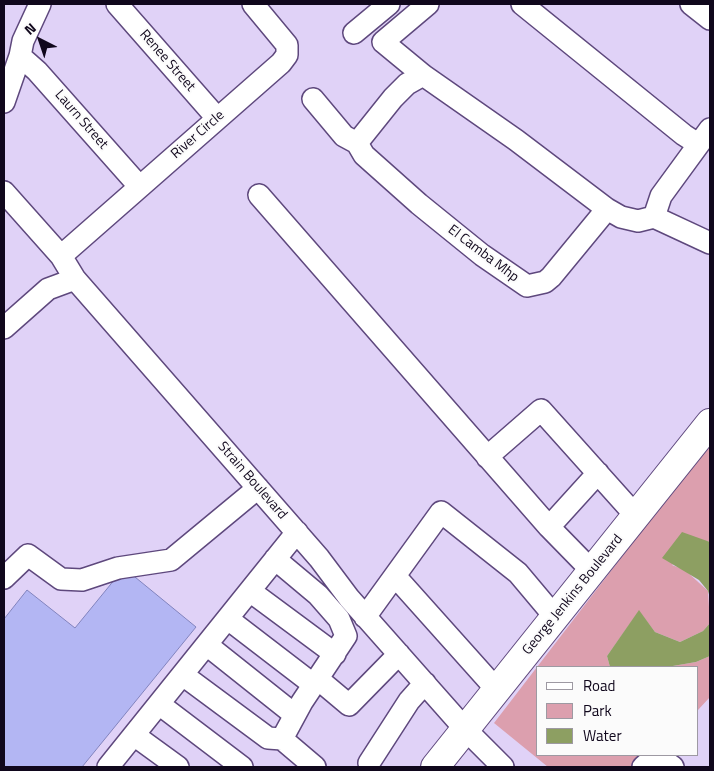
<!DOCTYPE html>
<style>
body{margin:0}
#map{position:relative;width:714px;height:771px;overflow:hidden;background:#e0d2f7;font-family:"Titillium Web",sans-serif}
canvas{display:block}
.frame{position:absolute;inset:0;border:5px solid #10071c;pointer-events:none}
.legend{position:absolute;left:536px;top:666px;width:162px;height:90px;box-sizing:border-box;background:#fbfbfb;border:1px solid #9d99a2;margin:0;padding:6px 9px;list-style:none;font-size:15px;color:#10071c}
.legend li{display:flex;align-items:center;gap:10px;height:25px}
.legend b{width:25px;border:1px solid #9d99a2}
.north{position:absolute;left:15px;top:15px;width:50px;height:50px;-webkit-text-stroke:4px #fbfbfb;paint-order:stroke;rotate:319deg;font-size:14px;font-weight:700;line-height:20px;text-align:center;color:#10071c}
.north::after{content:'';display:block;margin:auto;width:18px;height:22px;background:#10071c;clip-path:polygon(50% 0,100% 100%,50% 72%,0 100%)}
</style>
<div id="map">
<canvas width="714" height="771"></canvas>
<div class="frame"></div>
<ul class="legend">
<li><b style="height:6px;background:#fff"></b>Road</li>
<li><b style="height:14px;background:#dc9fae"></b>Park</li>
<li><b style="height:14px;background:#8d9f62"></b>Water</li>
</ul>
<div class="north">N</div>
</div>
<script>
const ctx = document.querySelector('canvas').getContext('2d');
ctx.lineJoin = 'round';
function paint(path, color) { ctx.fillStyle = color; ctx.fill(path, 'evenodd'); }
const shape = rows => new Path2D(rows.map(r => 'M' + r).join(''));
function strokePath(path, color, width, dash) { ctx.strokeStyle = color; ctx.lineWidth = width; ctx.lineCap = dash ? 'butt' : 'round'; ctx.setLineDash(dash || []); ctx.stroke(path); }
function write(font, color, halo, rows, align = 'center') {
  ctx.font = font + ' "Titillium Web",sans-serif'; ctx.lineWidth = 4; ctx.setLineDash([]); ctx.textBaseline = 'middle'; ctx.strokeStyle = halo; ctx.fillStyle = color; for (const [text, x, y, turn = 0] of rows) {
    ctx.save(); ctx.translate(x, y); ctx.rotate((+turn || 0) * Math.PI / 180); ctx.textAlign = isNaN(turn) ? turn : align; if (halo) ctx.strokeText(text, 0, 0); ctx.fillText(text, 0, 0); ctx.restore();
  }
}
paint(shape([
 [710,442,710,542,706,541,672,565,685,570,708,591,710,623,703,631,680,642,655,632,639,611,607,656,610,667,538,667,538,755,658,755,647,767,548,767,494,723],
 [710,656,710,697,698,710,698,667,667,667,696,662]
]), '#dc9fae');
paint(shape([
 [682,532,710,542,710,598,708,591,699,580,662,558],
 [639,610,655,632,680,642,703,631,710,623,710,656,696,662,667,667,610,667,607,656]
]), '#8d9f62');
const building = shape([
 [124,568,196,627,82,767,4,767,4,619,27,590,75,628,124,568]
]);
paint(building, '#b3b6f3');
strokePath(building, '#8183bd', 1);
const minor = shape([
 [117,4,217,118],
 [428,4,383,42,423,75,516,140,607,209,621,217,638,221,654,217,710,243],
 [522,4,684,135,698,144],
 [691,4,710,19],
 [354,33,389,4],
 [20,56,37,71,139,186],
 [313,99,344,136,357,143,364,155,419,204,482,255,527,286,545,282,551,277,607,209],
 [4,102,20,56,23,41,40,4],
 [357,143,393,98,407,84,423,75],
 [4,192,61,256,75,279,319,558,349,598,465,729,503,767],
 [259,195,549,527,592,571],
 [654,217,661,196,710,129],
 [61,256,281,63,287,55,287,45,253,4],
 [4,328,48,289,75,279],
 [487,457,541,410,636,516],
 [549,527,598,473],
 [275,559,318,595,339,619,346,636,302,702,282,739,315,767],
 [395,576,497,690],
 [4,578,28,555,61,579,82,580,118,568,171,560,258,488],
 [250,591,335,654],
 [365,617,441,512,518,573,555,617],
 [228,619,314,685],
 [207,645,295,715],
 [183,675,268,738,282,739],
 [318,679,349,705,399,654],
 [159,704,242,767],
 [134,735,178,767],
 [369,763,409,701,425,683],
 [108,767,297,532],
 [643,767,652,759,662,759,673,767]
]);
const major = shape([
 [435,767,710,423]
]);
strokePath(minor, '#5e487d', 24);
strokePath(major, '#5e487d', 30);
strokePath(minor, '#fff', 21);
strokePath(major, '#fff', 28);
write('14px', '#10071c', '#fbfbfb', [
 ["Renee Street",167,61,49],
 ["Laurn Street",81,120,49],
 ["River Circle",198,135,-41],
 ["El Camba Mhp",483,254,37],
 ["Strain Boulevard",252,481,49],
 ["George Jenkins Boulevard",573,595,-51]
]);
</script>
